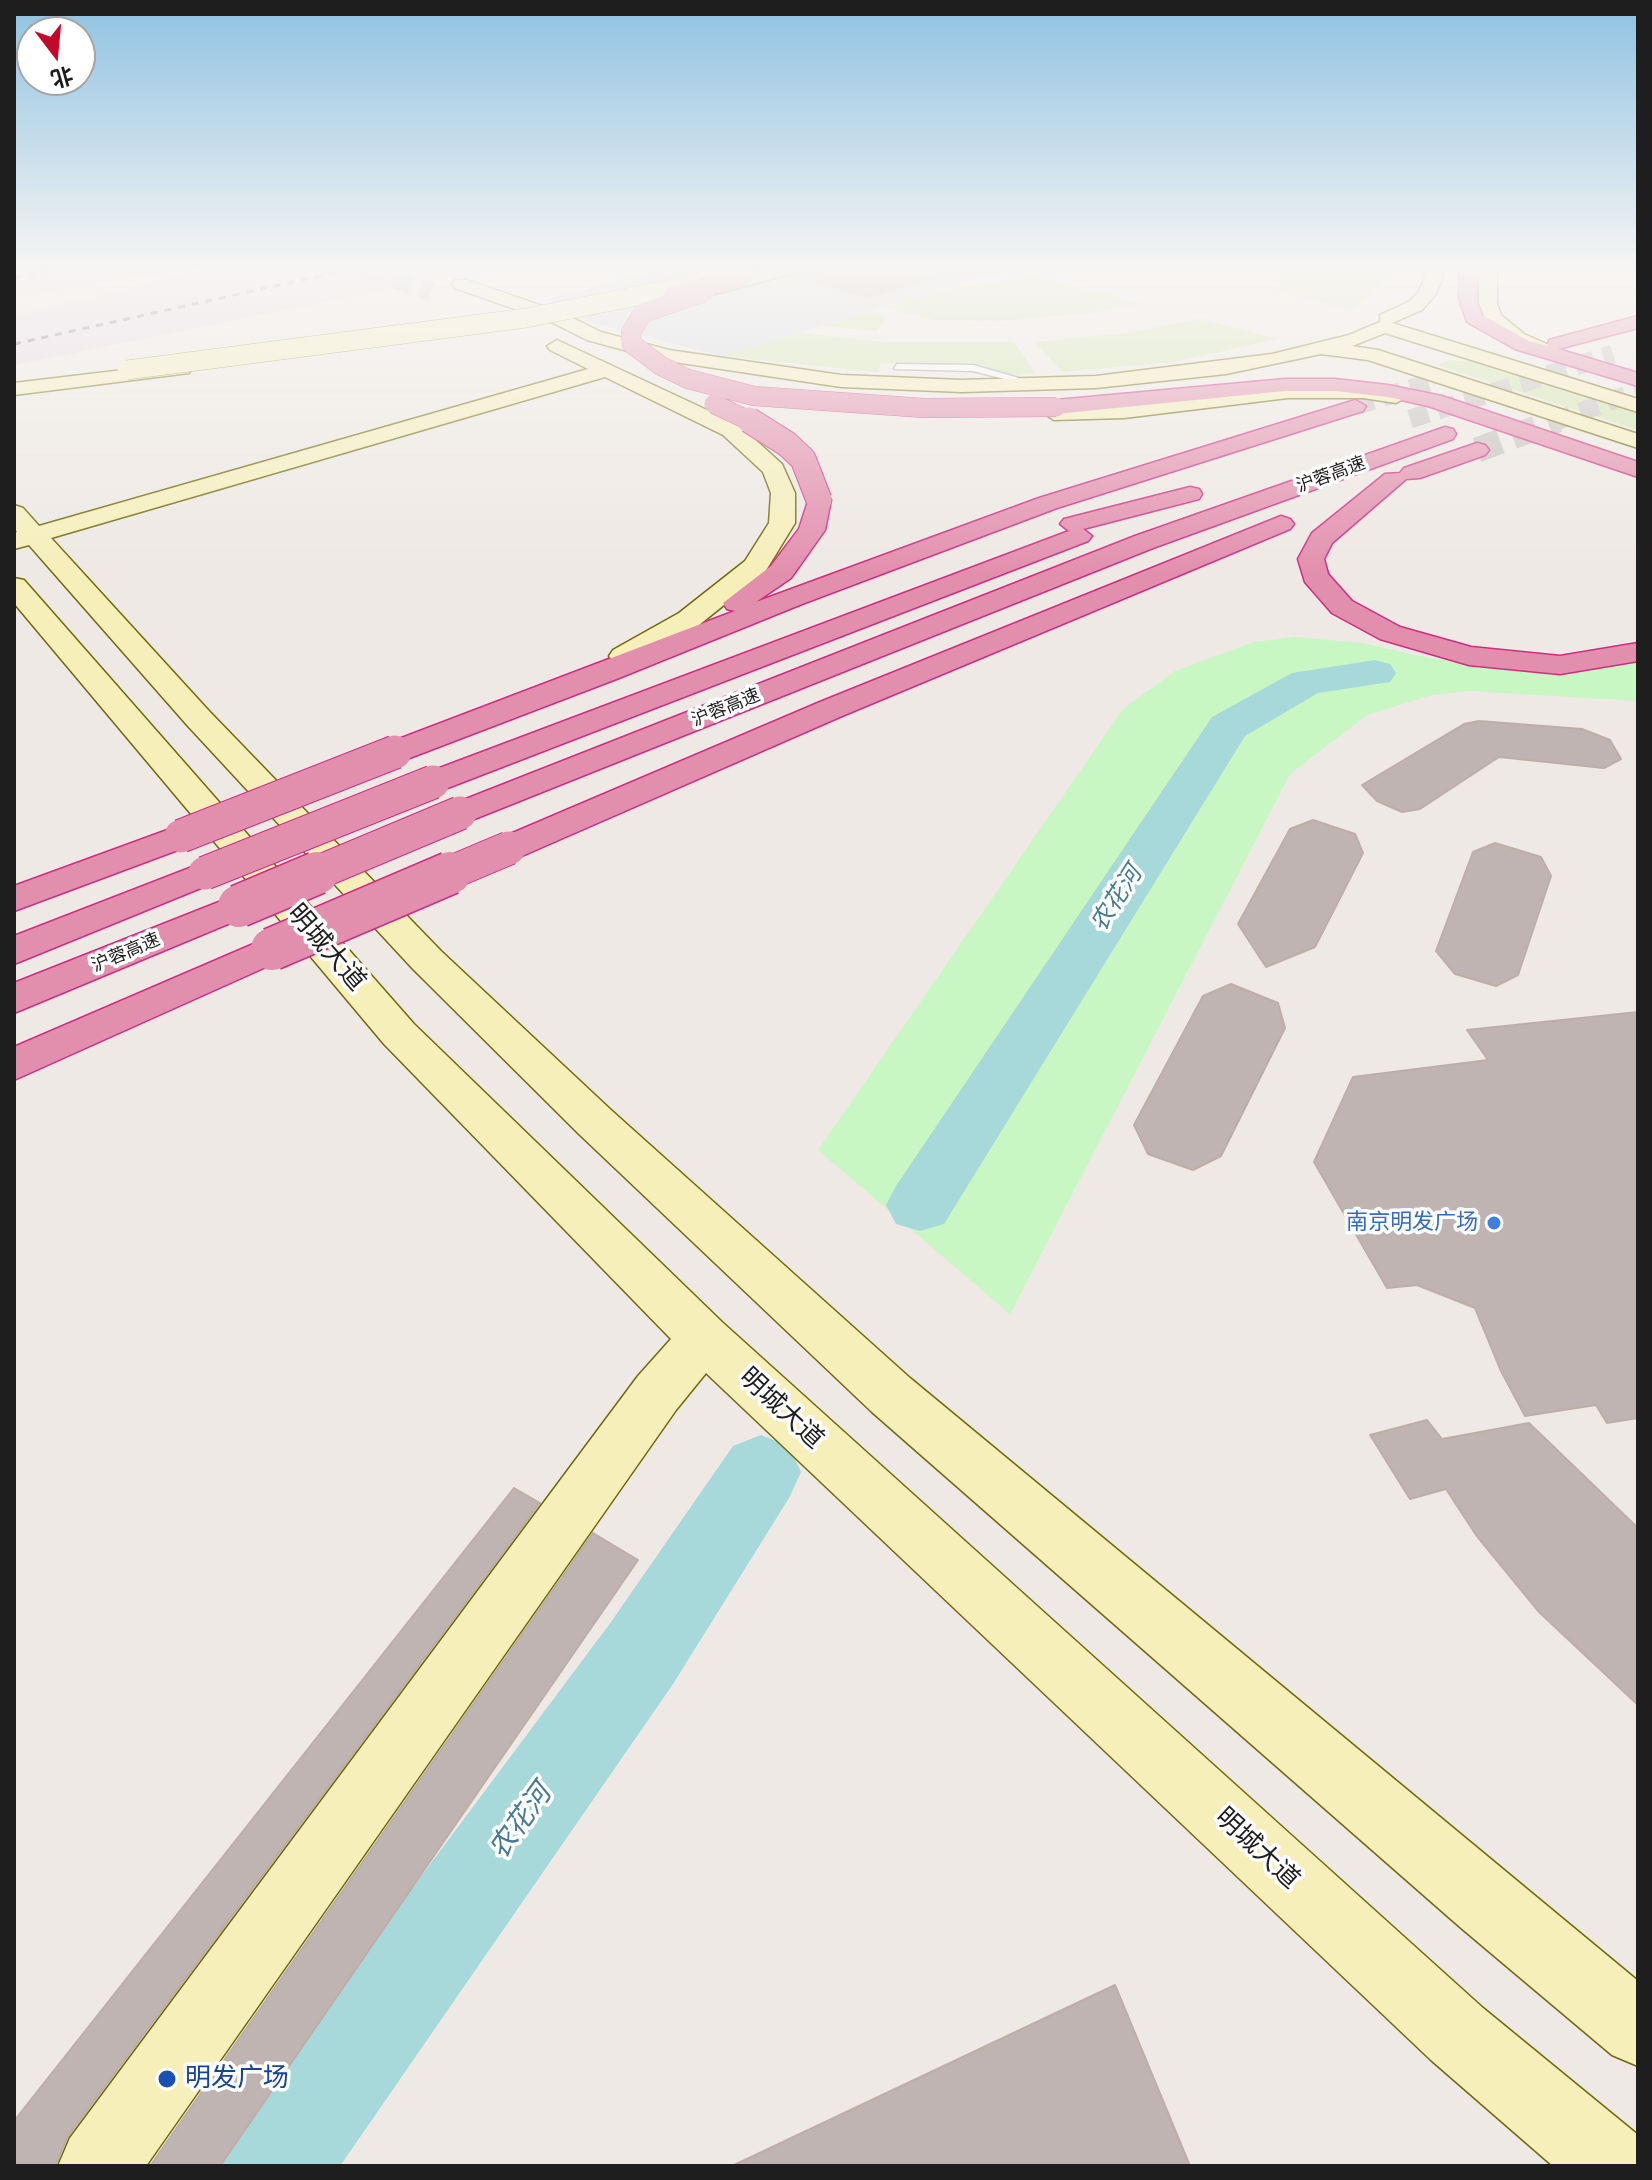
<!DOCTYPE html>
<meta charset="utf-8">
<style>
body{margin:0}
#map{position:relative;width:1652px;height:2180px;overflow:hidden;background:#eee9e4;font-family:Manrope,"Noto Sans SC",sans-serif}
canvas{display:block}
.frame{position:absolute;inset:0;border:16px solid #1e1e1e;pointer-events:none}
.north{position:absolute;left:16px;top:16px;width:80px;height:80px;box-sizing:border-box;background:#fff;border:2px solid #a5a5a5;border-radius:50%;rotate:164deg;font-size:22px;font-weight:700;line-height:32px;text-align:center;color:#1e1e1e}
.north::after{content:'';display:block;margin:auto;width:28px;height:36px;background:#c3092a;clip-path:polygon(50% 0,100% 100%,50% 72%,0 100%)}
</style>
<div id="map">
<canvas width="1652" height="2180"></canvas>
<div class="frame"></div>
<div class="north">北</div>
</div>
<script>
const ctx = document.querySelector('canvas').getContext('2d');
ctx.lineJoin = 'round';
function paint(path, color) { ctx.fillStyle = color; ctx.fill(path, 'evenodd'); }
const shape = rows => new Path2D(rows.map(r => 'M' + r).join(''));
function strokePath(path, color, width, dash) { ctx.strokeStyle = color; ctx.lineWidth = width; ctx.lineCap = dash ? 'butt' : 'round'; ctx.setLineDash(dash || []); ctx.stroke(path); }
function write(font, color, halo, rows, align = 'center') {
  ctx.font = font + ' Manrope,"Noto Sans SC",sans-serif'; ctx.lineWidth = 7; ctx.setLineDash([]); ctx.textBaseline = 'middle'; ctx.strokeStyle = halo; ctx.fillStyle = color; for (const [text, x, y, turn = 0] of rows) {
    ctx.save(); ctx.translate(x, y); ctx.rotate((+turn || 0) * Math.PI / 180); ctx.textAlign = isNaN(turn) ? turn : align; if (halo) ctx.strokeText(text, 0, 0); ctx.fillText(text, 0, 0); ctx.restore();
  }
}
paint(shape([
 [14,268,185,268,14,298],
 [208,268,495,268,14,365,14,316]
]), '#e7d7e7');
paint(shape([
 [1299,268,1388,268,1382,284,1353,310,1274,291],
 [1035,276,1143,304,1088,313,1001,321,933,320,885,307,941,290],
 [869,311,886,316,877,331,822,326],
 [1200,319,1278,339,1173,362,1063,372,1034,342,1125,333],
 [799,333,886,342,1014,342,1035,373,1012,375,982,366,881,363,877,372,721,356],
 [1451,360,1471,362,1638,414,1638,430,1440,366,1439,363]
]), '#d3e6ac');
paint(shape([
 [1295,637,1362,643,1429,658,1533,668,1638,664,1638,701,1470,691,1432,695,1367,715,1290,774,1010,1314,818,1150,1123,709,1175,671,1254,642]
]), '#c8f7c3');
paint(shape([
 [667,268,1012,268,721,356,597,324,548,299]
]), '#d9dbe4');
paint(shape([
 [1375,660,1390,664,1396,673,1390,682,1318,693,1245,736,944,1224,920,1231,896,1224,886,1205,896,1186,1212,717,1292,673,1375,660],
 [761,1435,789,1446,801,1472,789,1498,673,1684,340,2166,217,2166,234,2127,611,1622,733,1446,761,1435]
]), '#a7d8da');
const building = shape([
 [865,268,941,268,942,276,868,297,815,282,865,268],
 [1479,721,1582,729,1610,740,1621,759,1604,768,1499,757,1420,809,1402,812,1377,801,1362,785,1464,724,1479,721],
 [1313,820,1355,834,1363,853,1315,947,1266,967,1238,924,1290,829,1313,820],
 [1495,843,1541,857,1551,876,1518,975,1496,986,1455,974,1436,951,1473,852,1495,843],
 [1231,984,1278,1003,1285,1028,1221,1156,1193,1170,1148,1154,1134,1125,1203,996,1231,984],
 [1638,1012,1638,1418,1607,1423,1596,1405,1525,1416,1501,1371,1475,1308,1417,1285,1387,1288,1314,1162,1353,1077,1488,1060,1467,1030,1638,1012],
 [1427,1420,1442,1439,1529,1423,1638,1528,1638,1705,1539,1612,1476,1535,1446,1489,1410,1499,1370,1435,1427,1420],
 [514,1488,540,1503,68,2136,55,2166,14,2166,14,2121,514,1488],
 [593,1533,638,1560,220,2166,150,2166,593,1533],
 [1115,1985,1190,2166,732,2166,1115,1985]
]);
paint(building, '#bfb4b1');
strokePath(building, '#bfaea7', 2);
strokePath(shape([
 [366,268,431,292]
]), '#c4c0bc', 19, [19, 10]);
strokePath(shape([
 [1355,406,1431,382],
 [1410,419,1613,354],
 [1553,422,1638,391]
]), '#c4c0bc', 19, [19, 10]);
strokePath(shape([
 [1477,450,1558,420]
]), '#c4c0bc', 25, [25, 13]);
const lane = shape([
 [897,364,973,365,1040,384,1036,387,973,371,894,369,897,364]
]);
const secondary = shape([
 [773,268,801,268,799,272,704,297,695,292,698,288,773,268],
 [1424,268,1442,268,1443,278,1435,295,1422,310,1392,323,1638,399,1638,412,1385,333,1352,346,1378,350,1638,434,1638,448,1368,360,1321,354,1226,374,1096,388,962,392,841,387,661,360,587,340,549,321,455,288,452,284,455,280,467,280,563,313,601,332,669,350,841,375,962,380,1096,376,1272,354,1349,335,1380,322,1380,315,1408,302,1418,293,1425,278,1424,268],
 [1479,268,1497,268,1497,303,1501,315,1524,334,1558,349,1561,353,1558,357,1544,357,1510,342,1486,321,1479,303,1479,268],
 [557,340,739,425,782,464,795,493,795,523,765,572,699,625,635,662,624,665,613,662,609,656,613,650,679,613,745,561,769,523,771,493,763,472,723,435,605,377,51,538,209,711,441,951,611,1110,910,1378,1638,1981,1638,2066,1612,2055,1460,1927,872,1412,579,1134,413,969,187,725,29,545,14,549,14,533,17,532,14,528,14,505,23,508,39,526,588,369,550,350,547,346,557,340],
 [182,363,192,369,189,373,14,395,14,383,182,363],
 [1288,386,1363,386,1404,392,1407,397,1396,403,1363,398,1288,398,1124,418,1054,420,1043,413,1054,406,1124,404,1288,386],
 [14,578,24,580,414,1024,722,1322,1483,2008,1638,2135,1638,2166,1553,2166,1431,2060,706,1373,676,1410,146,2166,58,2166,70,2138,638,1376,671,1339,384,1044,14,603,14,578]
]);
const highway = shape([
 [1460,268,1478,268,1477,299,1482,315,1529,341,1548,346,1549,340,1638,316,1638,328,1558,349,1638,373,1638,386,1515,349,1467,322,1459,299,1460,268],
 [1285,379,1335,379,1388,385,1442,396,1638,462,1638,477,1428,406,1388,397,1335,391,1285,391,1056,414,1045,407,1056,400,1285,379],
 [1355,400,1366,406,1363,411,1057,508,802,604,619,678,407,759,395,762,383,759,379,752,383,745,735,611,727,609,723,603,771,566,799,529,810,495,828,495,831,500,825,530,791,578,756,602,1039,498,1355,400],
 [1445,427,1453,429,1456,434,1453,439,1153,548,472,820,460,823,448,820,443,813,448,806,1135,536,1445,427],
 [1477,443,1485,445,1489,450,1485,455,1420,478,1406,479,1332,543,1324,559,1328,574,1352,601,1400,627,1471,647,1560,656,1638,643,1638,661,1560,674,1469,665,1380,639,1332,613,1305,582,1298,559,1312,533,1385,474,1400,473,1404,468,1477,443],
 [1190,487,1199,489,1202,494,1199,499,1083,529,1092,536,1088,541,445,789,433,792,421,789,416,782,421,775,1069,531,1060,524,1064,519,1190,487],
 [1281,516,1290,519,1294,524,1290,529,842,716,522,856,509,859,496,856,491,848,496,840,820,702,1281,516],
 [181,825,194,828,199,836,194,844,14,911,14,886,181,825],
 [205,862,218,865,223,873,218,881,14,964,14,936,205,862],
 [239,894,252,898,258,906,252,914,14,1013,14,983,239,894],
 [272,936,286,940,292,949,286,958,14,1080,14,1047,272,936]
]);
strokePath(lane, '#9f9f9f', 3);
strokePath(secondary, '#70690a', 3);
strokePath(highway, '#d22c82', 3);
paint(lane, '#fff');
paint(secondary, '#f6efba');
paint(highway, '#e28fad');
strokePath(shape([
 [14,278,59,268],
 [14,344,356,268]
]), '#6c6c6c', 3, [7, 7]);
const secondaryBridge = shape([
 [127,370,526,318,723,279]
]);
const highwayBridgeFar3 = shape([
 [704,292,643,313,631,332,632,344,661,366,688,379,754,396,924,408,1056,407],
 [674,296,744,275],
 [714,404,752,422]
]);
const highwayBridgeFar2 = shape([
 [749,420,787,444,803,459,819,500]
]);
const highwayBridgeFar1 = shape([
 [181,836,395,752],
 [205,873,433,782],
 [312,875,460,813],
 [445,875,509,848]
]);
const highwayBridge = shape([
 [239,906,317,873],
 [272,949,450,873]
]);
strokePath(secondaryBridge, '#70690a', 20, []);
strokePath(highwayBridgeFar3, '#d22c82', 20, []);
strokePath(highwayBridgeFar2, '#d22c82', 27, []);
strokePath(highwayBridgeFar1, '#d22c82', 35, []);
strokePath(highwayBridge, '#d22c82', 45, []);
strokePath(secondaryBridge, '#f6efba', 19);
strokePath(highwayBridgeFar3, '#e28fad', 19);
strokePath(highwayBridgeFar2, '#e28fad', 25);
strokePath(highwayBridgeFar1, '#e28fad', 33);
strokePath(highwayBridge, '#e28fad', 42);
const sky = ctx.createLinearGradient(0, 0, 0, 573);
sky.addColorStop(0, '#8ec2e2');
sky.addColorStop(0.47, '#f7f5f3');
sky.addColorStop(1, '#f7f5f300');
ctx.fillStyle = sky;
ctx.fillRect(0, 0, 1652, 573);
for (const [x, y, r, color] of [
 [1494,1223,8,"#3f7fe0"],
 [167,2079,10,"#1a4fb4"]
]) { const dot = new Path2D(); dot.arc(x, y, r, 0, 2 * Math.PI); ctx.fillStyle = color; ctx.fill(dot); strokePath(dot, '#fff', 3); }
write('18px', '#1e1e1e', '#fff', [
 ["沪蓉高速",1331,475,-20],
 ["沪蓉高速",726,708,-22],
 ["沪蓉高速",126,953,-23]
]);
write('22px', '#366cbe', '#fff', [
 ["南京明发广场",1478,1223]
], 'right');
write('italic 24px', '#467a92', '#fff', [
 ["农花河",1117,899,-57]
]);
write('26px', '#1e1e1e', '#fff', [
 ["明城大道",326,948,49],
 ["明城大道",781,1409,43],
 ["明城大道",1257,1849,43]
]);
write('26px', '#164399', '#fff', [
 ["明发广场",185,2079]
], 'left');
write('italic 28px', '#467a92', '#fff', [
 ["农花河",521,1822,-54]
]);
</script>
